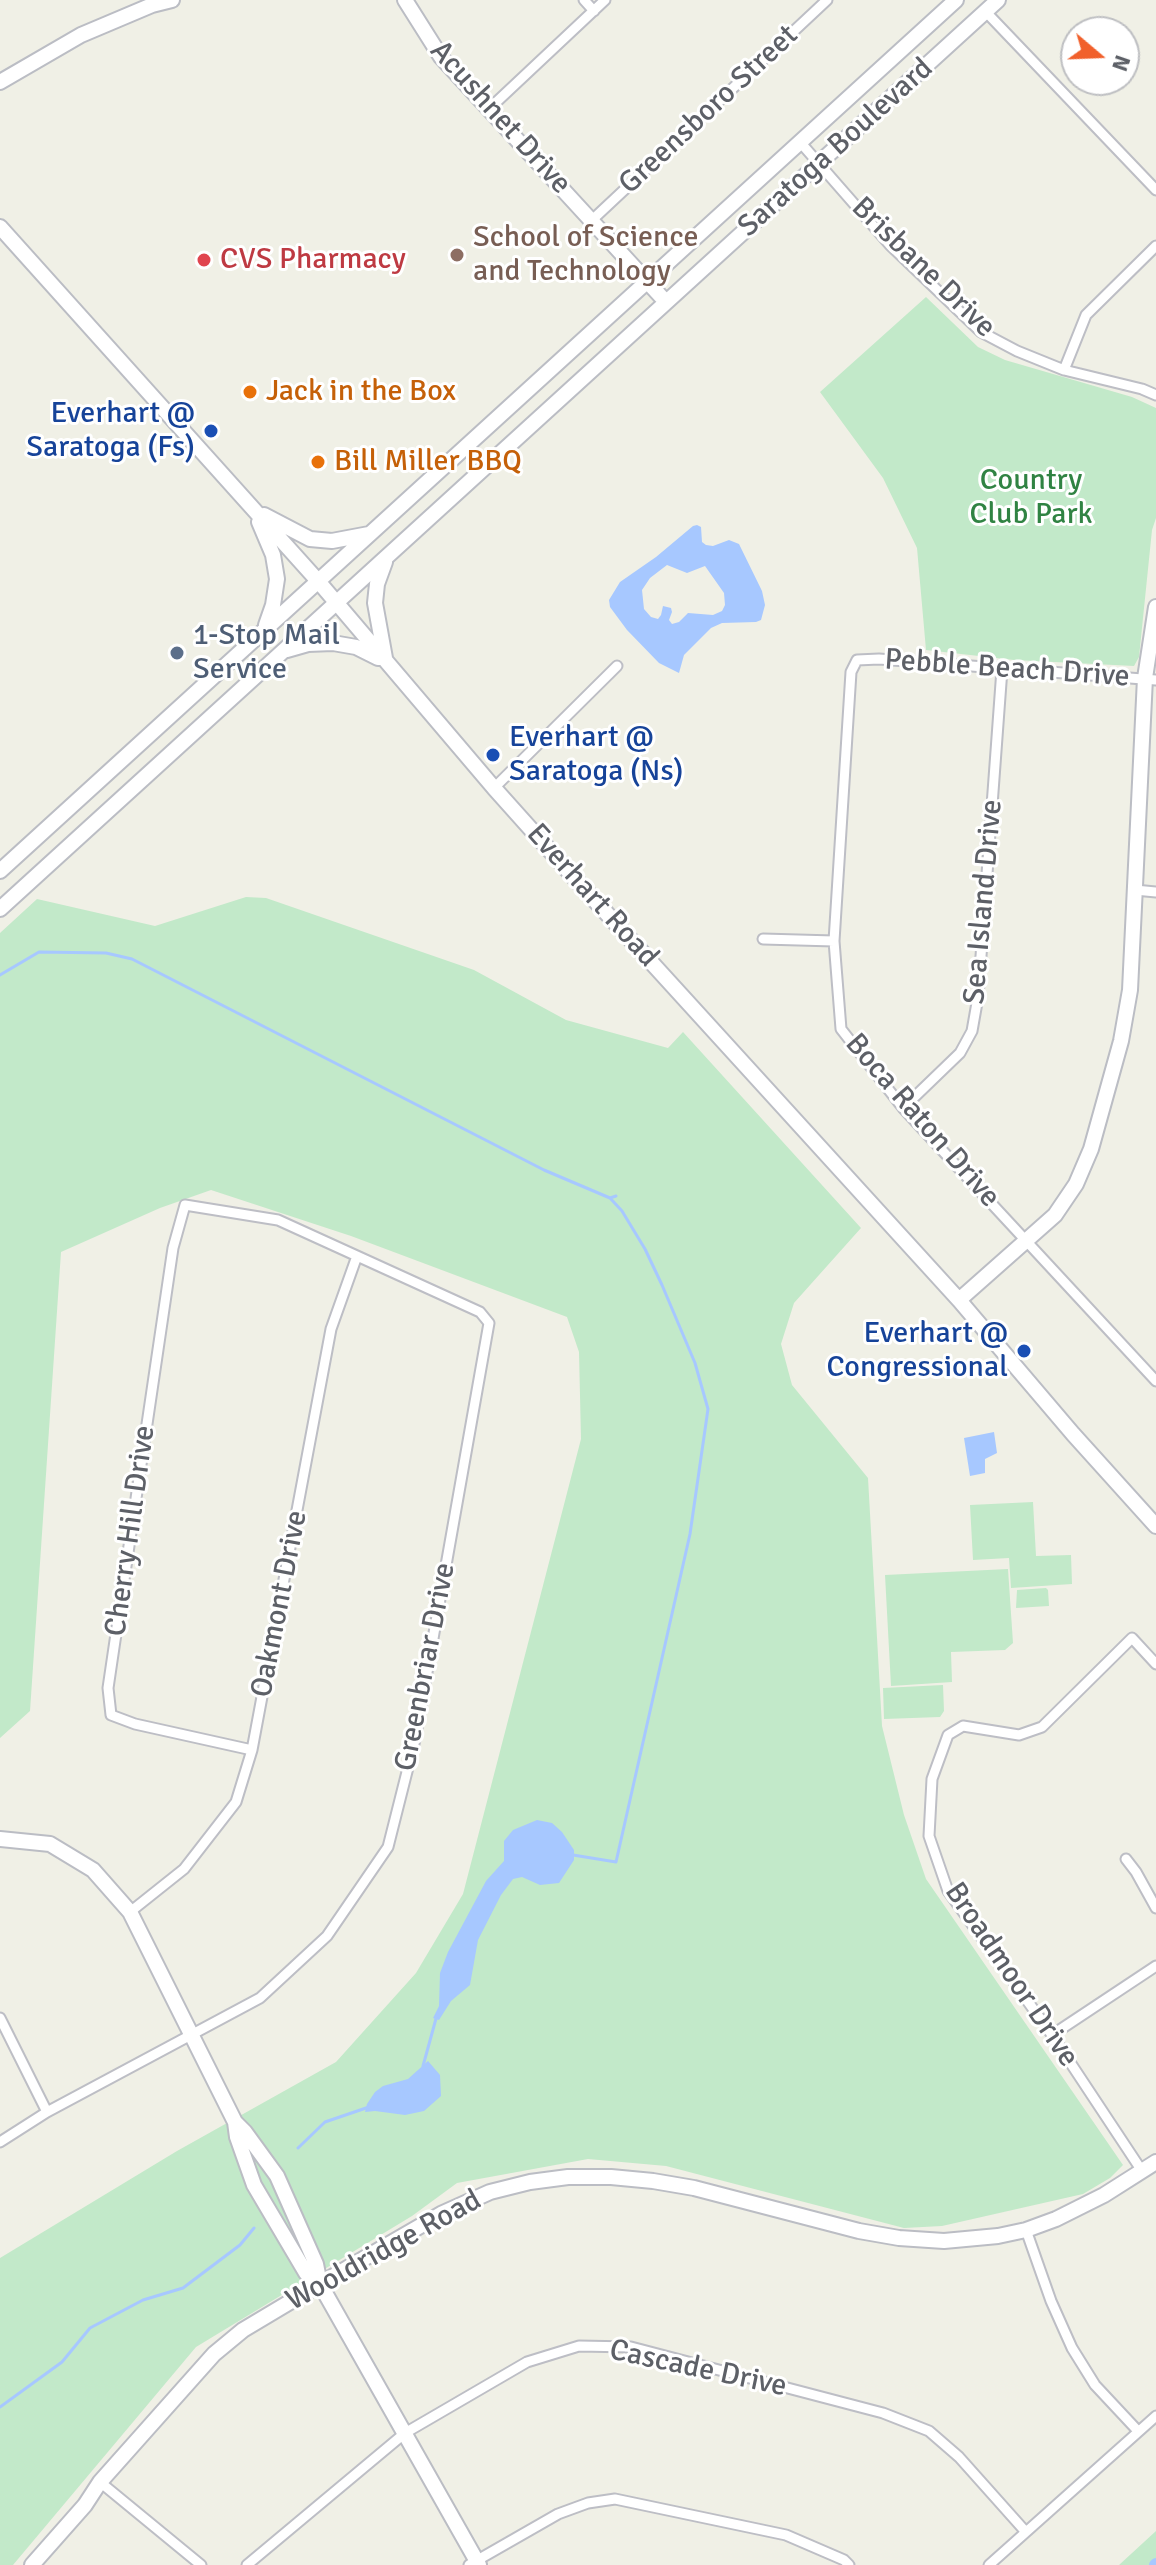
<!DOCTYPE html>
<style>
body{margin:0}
#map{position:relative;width:1156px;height:2565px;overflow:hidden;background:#f0f0e6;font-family:Signika,sans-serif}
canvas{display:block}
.north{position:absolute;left:1060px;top:16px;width:80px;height:80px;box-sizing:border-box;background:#fff;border:2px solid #bebfc2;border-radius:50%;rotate:109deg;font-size:22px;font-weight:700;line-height:32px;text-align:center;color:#5d6067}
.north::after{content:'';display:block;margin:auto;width:28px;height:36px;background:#f1602b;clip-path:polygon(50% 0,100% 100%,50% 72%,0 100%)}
</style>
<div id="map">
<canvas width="1156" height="2565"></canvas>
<div class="north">N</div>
</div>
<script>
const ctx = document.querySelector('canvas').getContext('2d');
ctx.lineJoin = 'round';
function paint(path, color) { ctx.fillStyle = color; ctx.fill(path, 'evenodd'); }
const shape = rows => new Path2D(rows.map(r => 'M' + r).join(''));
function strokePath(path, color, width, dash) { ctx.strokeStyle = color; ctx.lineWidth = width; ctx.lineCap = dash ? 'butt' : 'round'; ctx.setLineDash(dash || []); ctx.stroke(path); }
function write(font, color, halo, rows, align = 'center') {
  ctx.font = font + ' Signika,sans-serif'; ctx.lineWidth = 6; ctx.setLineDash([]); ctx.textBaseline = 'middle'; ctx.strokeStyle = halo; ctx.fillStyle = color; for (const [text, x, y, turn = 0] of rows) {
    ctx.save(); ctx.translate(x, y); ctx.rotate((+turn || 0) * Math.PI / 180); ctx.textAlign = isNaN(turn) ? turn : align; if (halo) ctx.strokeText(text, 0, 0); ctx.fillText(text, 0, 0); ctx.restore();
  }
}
paint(shape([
 [926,297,978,347,1005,360,1132,397,1156,408,1156,518,1152,530,1139,657,1134,666,1014,660,926,650,917,548,883,478,820,392],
 [246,897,266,898,474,970,566,1020,668,1048,683,1032,861,1228,794,1303,781,1344,792,1385,868,1478,882,1726,904,1815,926,1879,1123,2165,1110,2178,1083,2194,942,2226,904,2228,666,2166,588,2159,457,2183,412,2216,196,2347,13,2565,0,2565,0,2258,177,2151,336,2062,416,1973,463,1894,581,1439,579,1352,567,1317,351,1236,211,1190,160,1208,61,1252,30,1711,0,1738,0,933,37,899,155,926],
 [1033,1502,1036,1556,1071,1555,1072,1584,1011,1588,1009,1558,973,1560,970,1505],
 [1008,1569,1013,1643,1005,1650,951,1652,952,1682,891,1686,885,1575],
 [1046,1588,1048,1590,1049,1606,1016,1608,1017,1590],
 [943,1685,944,1711,940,1717,884,1719,883,1688],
 [1156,2531,1156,2565,1119,2565]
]), '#c2e9c9');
paint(shape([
 [697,525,701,527,702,542,706,545,713,546,729,540,739,544,762,591,765,605,761,620,756,622,722,623,711,628,684,655,679,673,659,663,627,630,610,607,609,600,620,582,656,557,693,526],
 [667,565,687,573,705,566,724,593,725,605,722,611,713,615,688,613,679,622,672,624,669,620,672,612,671,608,663,606,661,615,658,619,651,617,644,609,642,590,650,578],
 [994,1432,997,1453,985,1459,985,1473,970,1476,964,1438],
 [537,1820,552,1823,562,1832,574,1850,574,1860,559,1883,540,1885,522,1877,513,1879,501,1895,478,1940,470,1985,451,2001,439,2020,433,2018,439,2006,440,1973,448,1952,486,1881,504,1861,504,1841,513,1830],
 [428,2061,440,2075,441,2096,424,2111,405,2115,375,2111,365,2112,367,2104,375,2092,383,2086,408,2079]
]), '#a7c8ff');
strokePath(shape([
 [0,975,39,952,106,953,132,959,544,1170,610,1198],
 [573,1855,616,1862,690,1534,708,1409,695,1363,662,1285,645,1249,622,1211,610,1198,616,1196],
 [423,2066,437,2015],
 [298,2148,325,2122,369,2107],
 [0,2407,62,2362,90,2328,143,2300,183,2288,240,2245,254,2228]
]), '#a7c8ff', 3);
strokePath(shape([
 [1155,2565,1156,2564]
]), '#a7c8ff', 12);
const street = shape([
 [584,0,594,11],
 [985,11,1156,190],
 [490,108,605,0],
 [800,142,890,245,981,332,1017,351,1064,370,1142,389,1156,395],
 [591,221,827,0],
 [1064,370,1086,315,1156,246],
 [1156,680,879,659,857,660,851,672,834,941,841,1029,903,1108,1156,1381],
 [494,788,617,666],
 [1135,890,1156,892],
 [763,939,834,941],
 [903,1108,960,1053,972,1031,978,997,1002,669],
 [1126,1859,1136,1872,1156,1908],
 [130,1912,184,1869,236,1802,252,1750,331,1329,357,1256],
 [0,2018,47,2112],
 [1052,2035,1156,1966],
 [0,2142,47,2112,260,1998,327,1936,388,1847,415,1740,489,1323,480,1312,278,1220,185,1205,173,1248,108,1688,111,1715,135,1724,252,1750],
 [1142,2171,1052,2035,948,1891,929,1836,932,1779,948,1735,963,1726,1019,1735,1042,1727,1132,1638,1156,1664],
 [1026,2230,1051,2301,1072,2348,1095,2385,1138,2431],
 [100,2482,201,2565],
 [247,2565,405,2433,527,2362,579,2346,631,2347,883,2413,929,2431,959,2457,1025,2531],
 [469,2565,558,2514,588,2503,615,2499,786,2535,844,2560,849,2565],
 [989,2565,1156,2416]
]);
const secondary = shape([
 [405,0,441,57,666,302],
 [0,82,81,35,152,5,172,0],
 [0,227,318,581,494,788,579,883,959,1300,1073,1434,1156,1526],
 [264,515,310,539,332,541,369,534],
 [259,522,273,555,277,579,273,605,266,625],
 [287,650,308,644,333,643,356,647,378,658],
 [385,658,375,603,377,584,385,562],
 [0,871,956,0],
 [0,909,998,0],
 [959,1300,1055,1215,1076,1184,1091,1149,1121,1041,1130,990,1145,678,1156,607],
 [0,1839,50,1844,93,1870,130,1912,235,2122,245,2132,277,2176,316,2264,320,2284,479,2565],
 [235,2122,237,2137,254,2185,306,2273,320,2284],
 [32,2565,85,2505,100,2482,214,2354,243,2330,320,2284,441,2214,490,2192,530,2182,568,2177,611,2177,653,2181,694,2188,859,2231,899,2238,944,2241,998,2236,1026,2230,1056,2219,1104,2195,1156,2162]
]);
strokePath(street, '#bdbec5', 13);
strokePath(secondary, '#bbbdc4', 18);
strokePath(street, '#fff', 9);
strokePath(secondary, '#fff', 14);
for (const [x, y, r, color] of [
 [457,255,8,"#8d6e63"],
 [204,260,8,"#e0444e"],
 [250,392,8,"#e8710a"],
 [211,431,8,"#1a4fb4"],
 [318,462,8,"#e8710a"],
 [177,653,8,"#5c6f8a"],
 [493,755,8,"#1a4fb4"],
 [1024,1351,8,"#1a4fb4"]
]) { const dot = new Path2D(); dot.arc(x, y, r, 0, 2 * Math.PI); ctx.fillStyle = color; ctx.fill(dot); strokePath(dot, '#fff', 3); }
write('30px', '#5d6067', '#fff', [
 ["Greensboro Street",709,110,-43],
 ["Acushnet Drive",500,118,48],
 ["Saratoga Boulevard",836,148,-42],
 ["Brisbane Drive",923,268,44],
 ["Pebble Beach Drive",1007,669,4],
 ["Everhart Road",592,896,48],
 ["Sea Island Drive",984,902,-85],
 ["Boca Raton Drive",922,1121,49],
 ["Cherry Hill Drive",131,1531,-82],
 ["Oakmont Drive",280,1604,-79],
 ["Greenbriar Drive",426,1667,-79],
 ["Broadmoor Drive",1011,1975,56],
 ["Wooldridge Road",384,2251,-29],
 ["Cascade Drive",698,2369,12]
]);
write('30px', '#785e54', '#fff', [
 ["School of Science",473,238],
 ["and Technology",473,272]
], 'left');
write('30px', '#be3a42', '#fff', [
 ["CVS Pharmacy",220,260]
], 'left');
write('30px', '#c56008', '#fff', [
 ["Jack in the Box",266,392],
 ["Bill Miller BBQ",334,462]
], 'left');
write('30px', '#164399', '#fff', [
 ["Everhart @",195,414],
 ["Saratoga (Fs)",195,448],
 ["Everhart @",509,738,"left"],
 ["Saratoga (Ns)",509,772,"left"],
 ["Everhart @",1008,1334],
 ["Congressional",1008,1368]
], 'right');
write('30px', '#308343', '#fff', [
 ["Country",1031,481],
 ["Club Park",1031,515]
]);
write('30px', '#4e5e75', '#fff', [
 ["1-Stop Mail",193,636],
 ["Service",193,670]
], 'left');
</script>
